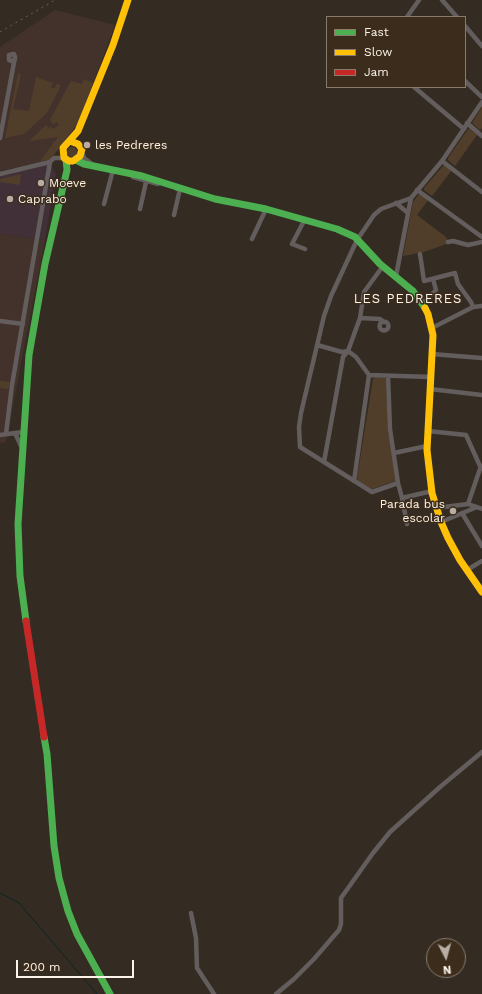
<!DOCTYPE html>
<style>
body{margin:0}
#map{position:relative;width:482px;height:994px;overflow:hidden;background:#342c23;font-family:"Work Sans",sans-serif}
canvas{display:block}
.legend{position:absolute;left:326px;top:16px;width:140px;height:72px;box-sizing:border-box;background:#3b2c1c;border:1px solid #897c6e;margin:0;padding:5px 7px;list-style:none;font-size:12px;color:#fdf3e9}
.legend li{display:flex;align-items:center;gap:8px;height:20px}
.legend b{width:20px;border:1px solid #897c6e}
.north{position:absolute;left:426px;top:938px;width:40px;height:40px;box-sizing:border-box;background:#3b2c1c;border:1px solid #897c6e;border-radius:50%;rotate:174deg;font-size:11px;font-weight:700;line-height:16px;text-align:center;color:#fdf3e9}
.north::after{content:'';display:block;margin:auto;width:14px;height:18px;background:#b7ada4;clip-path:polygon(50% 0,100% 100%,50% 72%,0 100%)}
.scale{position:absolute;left:16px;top:960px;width:118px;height:18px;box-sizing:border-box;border:2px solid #fdf3e9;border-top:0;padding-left:5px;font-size:12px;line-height:14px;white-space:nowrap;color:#fdf3e9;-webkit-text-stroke:3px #3b2c1c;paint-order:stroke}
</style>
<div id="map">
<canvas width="482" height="994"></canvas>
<ul class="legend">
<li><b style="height:5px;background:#4caf50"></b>Fast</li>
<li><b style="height:5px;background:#ffc107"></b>Slow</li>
<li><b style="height:5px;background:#c62828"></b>Jam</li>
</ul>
<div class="north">N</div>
<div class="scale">200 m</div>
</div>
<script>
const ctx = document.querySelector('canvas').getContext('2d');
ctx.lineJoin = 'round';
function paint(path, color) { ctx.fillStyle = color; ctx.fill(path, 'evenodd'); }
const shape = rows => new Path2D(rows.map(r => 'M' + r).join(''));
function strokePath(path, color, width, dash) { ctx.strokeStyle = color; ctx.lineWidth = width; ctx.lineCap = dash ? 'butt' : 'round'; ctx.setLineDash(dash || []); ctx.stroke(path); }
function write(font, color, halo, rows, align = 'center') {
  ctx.font = font + ' "Work Sans",sans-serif'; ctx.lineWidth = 3; ctx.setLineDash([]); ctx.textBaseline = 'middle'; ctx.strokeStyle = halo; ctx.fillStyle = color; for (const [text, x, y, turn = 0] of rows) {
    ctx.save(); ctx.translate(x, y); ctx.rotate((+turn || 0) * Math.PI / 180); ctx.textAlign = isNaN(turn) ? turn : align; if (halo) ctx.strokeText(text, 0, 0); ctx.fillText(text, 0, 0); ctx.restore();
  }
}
paint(shape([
 [48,161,56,174,45,240,0,234,0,171]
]), '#413037');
paint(shape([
 [55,10,115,25,78,124,48,161,0,171,0,47],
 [0,234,45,240,6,442,0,443]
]), '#43312c');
paint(shape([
 [18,73,21,75,13,109,29,111,36,77,53,83,51,88,55,88,56,84,61,85,47,113,24,134,5,138],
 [84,79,93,83,78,123,57,151,49,160,40,161,58,137,29,141,46,125,49,128,50,127,53,129,59,125,57,122,53,124,50,120,71,81,82,84],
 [482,107,482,128,480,130,472,123],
 [470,128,477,135,455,166,448,160,448,158,468,129],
 '67 152a5 5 0 1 1 10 0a5 5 0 1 1-10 0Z',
 [446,165,452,170,432,196,424,190,424,188,443,166],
 [21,174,20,185,0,182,0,179],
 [419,194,428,200,417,215,446,237,449,243,424,252,403,256,413,202],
 [375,377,385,378,386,379,388,433,397,479,395,481,372,489,358,481,357,478,373,379],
 [0,381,10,382,8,389,0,388]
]), '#513e2a');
strokePath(shape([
 [0,893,19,903,97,994]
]), '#0c2423', 1);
strokePath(shape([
 [442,0,457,17],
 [407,17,419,0],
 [465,26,482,46],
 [465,81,482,97],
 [414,87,464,129],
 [467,123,482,136],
 [0,138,15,57,14,54,9,55,9,60,12,61,15,59],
 [82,152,84,158,92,164],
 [442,161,482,192],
 [0,174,50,162,54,158,64,158],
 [133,177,158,184],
 [417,190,482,237],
 [396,203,408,213],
 [104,204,113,170,114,171],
 [140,209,146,182],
 [174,215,180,189,177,189],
 [305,219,292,244,305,249],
 [252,239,266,209],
 [448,242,453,241,468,245,482,242],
 [420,254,424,281,455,273,458,284,471,302,473,307],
 [396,276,411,198],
 [422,304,436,290,433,279],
 [360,318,380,319,384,322],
 [0,321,23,324],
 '379.5 326a4.5 4.5 0 1 1 9 0a4.5 4.5 0 1 1-9 0Z',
 [432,328,473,307,482,306],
 [317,345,342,352,348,351,356,357,369,375,431,377],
 [432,354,482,358],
 [388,376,390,429,398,483,402,498,407,524],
 [430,389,482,395],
 [428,431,466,435,480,466],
 [15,433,22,448],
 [6,434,12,385,50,162],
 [0,435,23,432],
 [394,453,427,446],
 [324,462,343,357,348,351,360,318,364,292,383,266],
 [354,481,369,375],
 [398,483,372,492,300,447,299,427,301,413,324,316,331,296,357,240,374,215,381,209,411,198,442,161,482,102],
 [402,498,432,491],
 [468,504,481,466],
 [436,508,468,504,482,509],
 [462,513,482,546],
 [441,522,477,507],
 [467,570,482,561],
 [191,913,196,938,197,968,214,994],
 [276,994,294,979,314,959,339,930,341,924,341,898,373,853,390,832,440,787,482,752]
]), '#635e5d', 4.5);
strokePath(shape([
 [76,160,84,164,142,176,215,199,266,209,337,229,355,237,380,264,413,291,425,308],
 [26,621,20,576,18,524,29,355,45,264,67,170,66,159],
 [44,737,47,754,54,846,59,878,68,911,77,934,110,994]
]), '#4caf50', 7);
strokePath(shape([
 [70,141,78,144,82,149,80,156,73,161,69,161,64,158,63,148,78,131,113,45,128,0],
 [425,308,428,314,433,335,427,450,432,493,441,522,448,538,460,560,482,592]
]), '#ffc107', 7);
strokePath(shape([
 [26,621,44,737]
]), '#c62828', 7);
strokePath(shape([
 [0,32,55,0]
]), '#67625d', 1, [2, 4]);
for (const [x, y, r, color] of [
 [87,145,4,"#b7ada4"],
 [41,183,4,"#b7ada4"],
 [10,199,4,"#b7ada4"],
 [453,511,4,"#b7ada4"]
]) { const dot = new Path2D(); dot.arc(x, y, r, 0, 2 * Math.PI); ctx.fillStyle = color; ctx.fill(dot); strokePath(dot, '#3b2c1c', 1.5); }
write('12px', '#fdf3e9', '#3b2c1c', [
 ["les Pedreres",95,145],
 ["Moeve",49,183],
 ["Caprabo",18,199],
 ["Parada bus",445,504,"right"],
 ["escolar",445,518,"right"]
], 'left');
ctx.letterSpacing = '1px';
write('13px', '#fdf3e9', '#3b2c1c', [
 ["LES PEDRERES",408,299]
]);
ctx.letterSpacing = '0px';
</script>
